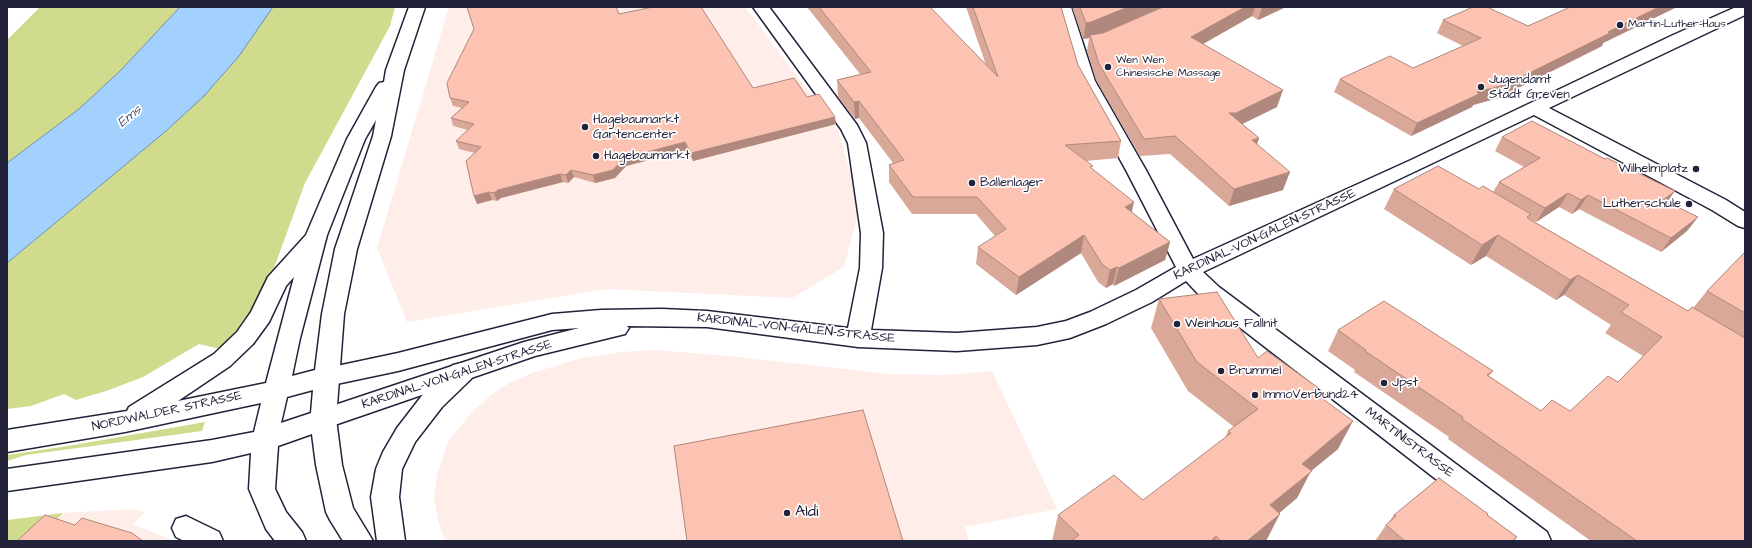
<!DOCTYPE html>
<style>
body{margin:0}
#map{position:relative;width:1752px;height:548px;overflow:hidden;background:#fff;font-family:"Architects Daughter",sans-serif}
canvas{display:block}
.frame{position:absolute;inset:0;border:8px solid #22223b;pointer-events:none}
</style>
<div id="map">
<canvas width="1752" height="548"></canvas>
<div class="frame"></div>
</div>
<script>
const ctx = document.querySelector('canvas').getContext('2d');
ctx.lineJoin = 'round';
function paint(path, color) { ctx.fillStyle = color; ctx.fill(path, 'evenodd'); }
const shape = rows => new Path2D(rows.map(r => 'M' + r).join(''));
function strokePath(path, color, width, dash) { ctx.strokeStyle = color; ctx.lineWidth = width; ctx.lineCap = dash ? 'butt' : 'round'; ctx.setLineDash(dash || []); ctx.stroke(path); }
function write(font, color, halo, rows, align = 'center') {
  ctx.font = font + ' "Architects Daughter",sans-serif'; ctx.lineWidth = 3.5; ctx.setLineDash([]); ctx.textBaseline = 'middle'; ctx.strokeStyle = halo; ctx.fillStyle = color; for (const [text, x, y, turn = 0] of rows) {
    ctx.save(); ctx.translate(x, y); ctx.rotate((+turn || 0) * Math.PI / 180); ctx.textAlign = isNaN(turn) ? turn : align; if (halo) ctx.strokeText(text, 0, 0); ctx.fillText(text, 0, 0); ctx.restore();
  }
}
paint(shape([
 [449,7,745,7,838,130,860,206,844,267,792,298,607,289,407,322,377,248],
 [655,350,740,357,888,374,945,375,992,371,1057,509,965,527,969,541,445,541,438,521,434,498,437,474,449,440,472,412,491,395,511,382,532,373,582,358,621,352],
 [132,509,145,512,133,524,174,541,36,541,63,513]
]), '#feede8');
paint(shape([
 [40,7,180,7,121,70,79,109,7,163,7,40],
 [273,7,395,7,390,26,305,183,263,298,246,321,220,349,199,344,143,377,109,390,76,400,64,394,31,406,7,409,7,263,166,131,204,96,239,56],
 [205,422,202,431,26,455,7,461,7,455,68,446],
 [63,513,36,541,7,541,7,520]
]), '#d0db8e');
const water = shape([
 [180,7,273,7,239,56,204,96,166,131,7,263,7,163,79,109,121,70,180,7]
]);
paint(water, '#a3d1fe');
strokePath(water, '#6f8bb0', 1);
const minor = shape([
 [753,7,769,7,857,125,866,143,883,233,882,268,871,330,957,333,1037,327,1066,321,1090,312,1136,290,1176,267,1127,172,1077,81,1055,7,1071,7,1095,81,1147,172,1193,259,1411,160,1671,36,1736,7,1745,7,1745,15,1549,108,1726,200,1745,212,1745,228,1738,226,1712,210,1534,115,1203,272,1219,287,1547,532,1551,541,1516,541,1203,299,1186,281,1152,302,1106,324,1070,338,1037,345,957,351,858,347,707,327,627,326,629,328,625,334,535,356,323,429,314,426,310,419,314,412,524,342,579,328,552,330,398,371,327,386,318,384,315,377,318,370,398,353,552,314,601,310,662,309,707,311,848,328,860,268,861,233,848,143,841,129,753,7],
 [186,516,219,532,223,541,184,541,176,537,172,528,176,519,186,516]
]);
const major = shape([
 [409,7,425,7,404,70,391,136,357,249,344,314,336,419,342,465,353,508,373,541,343,541,330,520,326,512,316,465,312,434,278,446,275,489,286,512,302,532,306,541,275,541,266,529,249,489,251,453,212,462,7,491,7,469,212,440,254,432,261,403,125,432,7,452,7,430,127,411,129,407,214,354,237,332,251,312,268,277,306,235,347,139,376,87,379,83,384,82,386,70,409,7],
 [376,120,373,136,335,249,322,314,315,370,292,376,300,338,327,235,365,139,376,120],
 [294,277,266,383,178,401,230,366,253,344,269,322,286,286,294,277],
 [313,390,311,413,281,423,287,397,313,390],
 [462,363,471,365,474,372,471,379,442,407,415,442,402,469,399,497,405,541,377,541,371,497,376,469,383,452,397,428,424,393,453,365,462,363]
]);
strokePath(minor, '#22223b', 3);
strokePath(major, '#22223b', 3);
paint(minor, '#fff');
paint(major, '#fff');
paint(shape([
 [807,7,930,7,986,65,966,7,1061,7,1078,65,1121,141,1118,158,1086,161,1092,169,1132,212,1170,242,1165,260,1114,286,1113,284,1106,288,1098,282,1081,253,1016,295,976,264,978,247,995,236,976,214,912,214,889,182,889,165,893,163,859,118,855,119,838,97,837,80,860,74],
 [1072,7,1162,7,1101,33,1163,7,1286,7,1258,20,1252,16,1203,44,1277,107,1242,124,1259,138,1257,145,1283,190,1229,206,1170,154,1140,156,1096,80,1087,51,1089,38,1083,39],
 [1570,7,1677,7,1603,43,1602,46,1498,98,1473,105,1472,107,1411,136,1334,92,1340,79,1413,68,1463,46,1437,33,1443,20,1528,26],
 [619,14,753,88,807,97,836,124,693,161,687,150,626,166,615,178,595,183,574,177,568,183,563,182,501,198,497,201,492,200,477,204,474,196,475,153,459,149,456,141,468,130,453,126,451,118,462,108,453,106,450,98],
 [1502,137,1667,202,1698,217,1687,231,1661,252,1579,209,1572,214,1559,207,1536,222,1528,218,1688,311,1693,308,1707,291,1745,252,1745,541,1591,541,1448,439,1449,437,1354,372,1355,370,1328,351,1338,330,1493,371,1489,376,1541,411,1570,411,1618,382,1643,356,1605,333,1611,325,1564,295,1556,300,1486,256,1471,265,1384,209,1394,189,1479,189,1493,192,1499,182,1524,167,1495,151],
 [1159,299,1258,358,1314,393,1338,449,1311,471,1297,498,1279,513,1266,541,1052,541,1058,515,1143,500,1225,438,1228,431,1234,427,1188,391,1151,328],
 [1394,515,1487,515,1517,537,1513,541,1375,541,1386,525,1388,523]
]), '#d9a899');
paint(shape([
 [1128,7,1162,7,1091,38,1090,35,1089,38,1083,39,1086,23],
 [1245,7,1255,7,1252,16,1187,53,1191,37],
 [1262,7,1286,7,1258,20],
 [1659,7,1677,7,1603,43,1602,46,1498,98,1473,105,1472,107,1411,136,1417,123,1477,92,1608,32],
 [1283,90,1277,107,1230,130,1229,113],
 [859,101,859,118,855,119,854,102],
 [835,117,836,124,693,161,691,153],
 [1259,138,1253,155,1252,140],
 [685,142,687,150,626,166,615,178,595,183,593,175,624,158],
 [571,170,574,177,568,183,566,175],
 [1290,172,1283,190,1229,206,1234,189],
 [560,174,563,182,501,198,497,201,494,193,498,190],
 [1675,191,1665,205,1663,200],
 [489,192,492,200,477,204,474,196],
 [1568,193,1559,207,1536,222,1545,208],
 [1588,195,1579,209,1572,214,1581,200],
 [1134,202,1130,220,1125,207],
 [1698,217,1687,231,1661,252,1671,238],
 [1084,235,1081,253,1016,295,1019,277],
 [1498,235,1486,256,1471,265,1482,245],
 [1170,242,1165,260,1114,286,1119,268],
 [1117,267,1113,284,1106,288,1110,270],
 [1578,275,1564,295,1556,300,1570,280],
 [1317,387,1303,415,1312,391],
 [1353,421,1338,449,1311,471,1297,498,1257,532,1270,505,1302,464],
 [1280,514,1266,541,1247,541],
 [1216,536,1214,541,1211,541]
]), '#b0887d');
const building = shape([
 [467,7,616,7,619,14,653,7,701,7,753,88,794,78,807,97,819,94,835,117,691,153,685,142,624,158,613,170,593,175,571,170,566,175,560,174,498,190,494,193,489,192,474,196,466,161,481,147,456,141,474,124,451,118,469,102,450,98,447,83,474,29,467,7],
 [819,7,930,7,998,77,973,7,1061,7,1078,65,1121,141,1065,145,1093,166,1090,167,1134,202,1125,207,1170,242,1119,268,1117,267,1110,270,1102,264,1084,235,1019,277,978,247,1006,229,977,197,913,197,889,165,904,160,859,101,854,102,837,80,871,72,819,7],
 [1080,7,1128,7,1091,22,1086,23,1080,7],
 [1163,7,1245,7,1191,37,1283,90,1236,113,1229,113,1259,138,1252,140,1290,172,1234,189,1175,136,1144,139,1099,64,1090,35,1103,33,1163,7],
 [1473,7,1487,7,1528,26,1570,7,1659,7,1608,32,1610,33,1505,85,1477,92,1479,94,1417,123,1340,79,1390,56,1413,68,1481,38,1443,20,1473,7],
 [1532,121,1605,159,1607,158,1675,191,1663,200,1698,217,1671,238,1588,195,1581,200,1568,193,1545,208,1499,182,1540,158,1502,137,1532,121],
 [1438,166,1479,189,1483,186,1531,214,1527,217,1529,219,1688,311,1692,307,1745,338,1745,541,1637,541,1462,419,1463,417,1365,351,1366,350,1338,330,1384,301,1493,371,1487,375,1541,411,1552,400,1570,411,1608,376,1618,382,1662,337,1621,312,1629,305,1578,275,1570,280,1498,235,1482,245,1394,189,1438,166],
 [1745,252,1745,313,1707,291,1745,252],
 [1217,292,1258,358,1267,351,1317,387,1312,391,1353,421,1302,464,1312,471,1270,505,1280,514,1247,541,1221,541,1216,536,1211,541,1071,541,1079,535,1058,515,1114,475,1143,500,1231,433,1228,431,1258,409,1197,362,1159,299,1217,292],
 [863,410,903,541,687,541,674,446,863,410],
 [1439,478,1488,514,1487,515,1517,537,1512,541,1405,541,1386,525,1396,516,1394,515,1439,478],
 [45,515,75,525,82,518,132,533,143,541,17,541,45,515]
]);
paint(building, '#fcc3b2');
strokePath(building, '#b0887d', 1);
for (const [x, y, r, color] of [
 [1620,25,4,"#22223b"],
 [1108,67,4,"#22223b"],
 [1481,87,4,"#22223b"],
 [585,127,4,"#22223b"],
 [596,156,4,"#22223b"],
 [1696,169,4,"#22223b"],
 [972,183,4,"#22223b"],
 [1689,204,4,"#22223b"],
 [1177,324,4,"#22223b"],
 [1221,371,4,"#22223b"],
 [1384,383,4,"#22223b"],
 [1255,395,4,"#22223b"],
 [787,513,4,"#22223b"]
]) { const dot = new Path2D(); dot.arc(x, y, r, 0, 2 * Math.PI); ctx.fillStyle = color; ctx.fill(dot); strokePath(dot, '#fff', 1.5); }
write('11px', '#22223b', '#fff', [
 ["Martin-Luther-Haus",1628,25],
 ["Wen Wen",1116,61],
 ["Chinesische Massage",1116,74]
], 'left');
write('13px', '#22223b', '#fff', [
 ["Jugendamt",1489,80],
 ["Stadt Greven",1489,95],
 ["Hagebaumarkt",593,120],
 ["Gartencenter",593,135],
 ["Hagebaumarkt",604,156],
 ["Wilhelmplatz",1688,169,"right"],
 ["Ballenlager",980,183],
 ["Lutherschule",1681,204,"right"],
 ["Weinhaus Fallnit",1185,324],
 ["Brummel",1229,371],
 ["Jpst",1392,383],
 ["ImmoVerbund24",1263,395]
], 'left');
write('13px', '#22223b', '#fff', [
 ["KARDINAL-VON-GALEN-STRASSE",1265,235,-25],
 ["KARDINAL-VON-GALEN-STRASSE",796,329,6],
 ["KARDINAL-VON-GALEN-STRASSE",457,375,-18],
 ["NORDWALDER STRASSE",167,412,-12],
 ["MARTINISTRASSE",1409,443,37]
]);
write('italic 14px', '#495776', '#fff', [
 ["Ems",130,117,-39]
]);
write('16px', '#22223b', '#fff', [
 ["Aldi",795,513]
], 'left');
</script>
